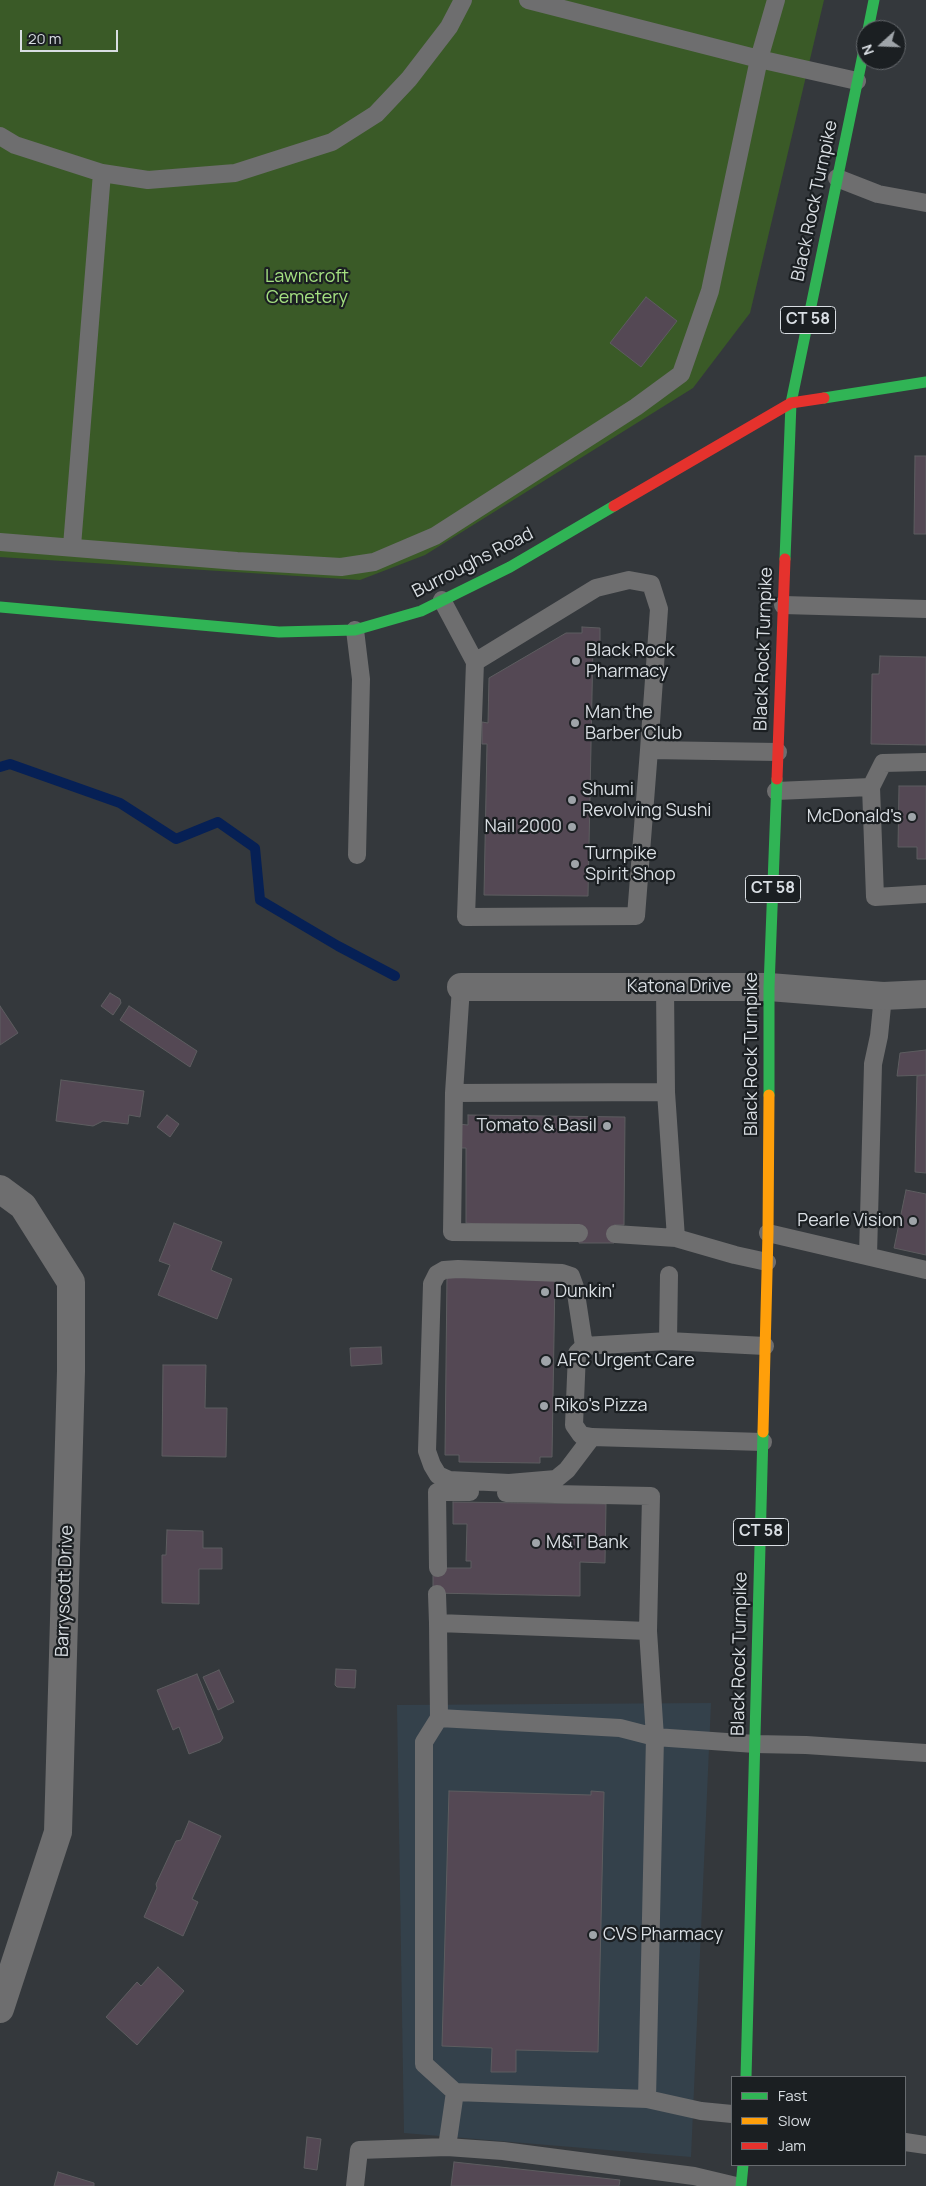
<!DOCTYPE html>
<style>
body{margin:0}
#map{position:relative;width:926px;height:2186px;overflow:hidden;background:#34383c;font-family:Manrope,sans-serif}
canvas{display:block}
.legend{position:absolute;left:731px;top:2076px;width:175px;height:90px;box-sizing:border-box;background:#1b1f22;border:1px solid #676b6f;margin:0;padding:6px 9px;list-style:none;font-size:15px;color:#d9dee3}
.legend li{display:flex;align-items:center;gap:10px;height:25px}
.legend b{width:25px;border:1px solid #676b6f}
.north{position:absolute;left:856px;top:20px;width:50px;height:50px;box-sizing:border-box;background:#1b1f22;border:1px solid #676b6f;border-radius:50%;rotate:250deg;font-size:14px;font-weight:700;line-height:20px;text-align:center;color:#d9dee3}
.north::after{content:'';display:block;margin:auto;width:18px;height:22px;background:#9fa4a9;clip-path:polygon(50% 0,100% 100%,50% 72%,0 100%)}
.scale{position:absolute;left:20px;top:30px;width:98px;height:22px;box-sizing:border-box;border:2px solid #d9dee3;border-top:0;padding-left:6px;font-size:15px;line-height:18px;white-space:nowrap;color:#d9dee3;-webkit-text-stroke:4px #1b1f22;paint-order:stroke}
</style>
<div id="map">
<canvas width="926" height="2186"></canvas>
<ul class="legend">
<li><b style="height:6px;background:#30b455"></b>Fast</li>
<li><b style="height:6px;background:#ff9f0a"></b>Slow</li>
<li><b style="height:6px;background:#e5322d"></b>Jam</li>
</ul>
<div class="north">N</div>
<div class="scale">20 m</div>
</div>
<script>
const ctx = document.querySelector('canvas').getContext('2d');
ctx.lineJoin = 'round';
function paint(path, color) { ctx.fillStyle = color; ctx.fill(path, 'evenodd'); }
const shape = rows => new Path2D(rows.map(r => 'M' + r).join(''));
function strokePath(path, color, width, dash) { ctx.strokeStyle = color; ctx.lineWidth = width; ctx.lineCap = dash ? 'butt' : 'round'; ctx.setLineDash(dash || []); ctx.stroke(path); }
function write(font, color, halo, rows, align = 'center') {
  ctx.font = font + ' Manrope,sans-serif'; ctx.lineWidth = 4.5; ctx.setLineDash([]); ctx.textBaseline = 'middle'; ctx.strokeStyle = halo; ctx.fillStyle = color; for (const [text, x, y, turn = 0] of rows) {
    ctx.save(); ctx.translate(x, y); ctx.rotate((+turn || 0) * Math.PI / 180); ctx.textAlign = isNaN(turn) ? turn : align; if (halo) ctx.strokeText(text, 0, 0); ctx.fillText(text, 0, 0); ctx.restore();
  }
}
paint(shape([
 [711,1703,691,2157,404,2133,397,1705]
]), '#34414b');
paint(shape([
 [0,0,824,0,750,313,693,388,425,555,360,580,0,557]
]), '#3a5a27');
strokePath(shape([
 [0,767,10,764,120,803,176,839,218,822,255,848,260,900,338,946,395,976]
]), '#062055', 10);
const building = shape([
 [646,297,677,321,641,367,610,343,646,297],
 [915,456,926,456,926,534,914,534,915,456],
 [582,627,600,628,600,645,593,645,588,896,484,895,487,744,482,744,482,722,488,723,489,678,566,633,582,633,582,627],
 [880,656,926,657,926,745,871,744,872,674,879,674,880,656],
 [899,786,926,786,926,859,917,859,917,847,898,847,899,786],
 [110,993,120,999,121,1003,113,1015,101,1006,110,993],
 [0,1006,18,1033,0,1045,0,1006],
 [129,1006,197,1051,190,1067,120,1020,129,1006],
 [926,1050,926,1075,897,1076,900,1053,926,1050],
 [926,1075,926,1173,915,1172,917,1076,926,1075],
 [61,1080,144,1091,140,1117,129,1115,128,1124,103,1121,93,1126,56,1121,61,1080],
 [167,1115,179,1124,170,1137,157,1127,167,1115],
 [468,1115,625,1117,624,1225,614,1225,614,1243,579,1243,579,1233,466,1223,466,1148,458,1148,458,1124,468,1125,468,1115],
 [906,1190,926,1194,926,1255,894,1248,906,1190],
 [174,1223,222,1242,211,1270,232,1279,217,1319,158,1295,170,1265,159,1261,174,1223],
 [447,1275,555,1277,552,1457,540,1457,540,1463,459,1462,459,1455,445,1455,447,1275],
 [381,1347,382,1364,351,1366,350,1348,381,1347],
 [163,1365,206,1365,205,1408,227,1408,226,1457,162,1456,163,1365],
 [453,1502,606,1504,605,1563,580,1562,580,1596,433,1593,433,1568,471,1568,471,1561,466,1561,467,1524,453,1524,453,1502],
 [167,1530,203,1531,203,1548,222,1548,222,1569,199,1569,199,1604,162,1603,162,1555,166,1555,167,1530],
 [336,1669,356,1670,355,1688,337,1687,335,1685,336,1669],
 [219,1670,234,1702,218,1710,203,1677,219,1670],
 [197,1674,223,1738,220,1742,189,1754,179,1727,173,1730,157,1690,197,1674],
 [449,1791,591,1795,591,1791,604,1792,598,2052,516,2050,516,2072,491,2072,492,2048,442,2046,449,1791],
 [189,1821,221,1836,192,1899,198,1902,183,1936,144,1917,157,1888,156,1884,176,1841,181,1840,189,1821],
 [158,1967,184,1991,137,2045,106,2017,137,1982,141,1986,158,1967],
 [307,2137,321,2139,317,2170,304,2168,307,2137],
 [454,2162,620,2180,619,2186,451,2186,454,2162],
 [58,2172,94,2183,94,2186,54,2186,58,2172]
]);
paint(building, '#544854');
strokePath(building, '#5d5d60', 1);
strokePath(shape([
 [528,0,759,59,857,81],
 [0,136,15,145,102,173,148,180,235,173,332,142,376,114,409,79,449,27,463,0],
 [837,178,878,194,926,203],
 [0,542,237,561,341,567,374,562,435,536,636,407,681,374,710,291,759,59,776,0],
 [72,546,102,173],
 [442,600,475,662],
 [783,605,926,609],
 [355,630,361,679,357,855],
 [649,750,636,916,466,917,475,662,596,588,629,580,651,584,659,609,649,750,778,752],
 [926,762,883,763,871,787,875,897,926,894],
 [776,791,871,787],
 [461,987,454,1093,452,1232,579,1233],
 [665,987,666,1092],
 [454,1093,666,1092,676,1238],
 [768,1233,926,1270],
 [615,1234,676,1238,735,1255,767,1262],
 [868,1256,873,1064,879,1036,883,996],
 [668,1341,669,1275],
 [584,1346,575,1287,571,1276,562,1273,458,1269,444,1270,437,1274,432,1284,427,1451,432,1465,438,1475,449,1480,509,1483,556,1479,567,1470,592,1437],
 [763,1442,592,1437,581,1435,574,1425,577,1353,584,1346,668,1341,765,1346],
 [506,1493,651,1496,648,1631],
 [438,1568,437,1492,470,1492],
 [437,1594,438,1623],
 [439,1718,424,1742,424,2064,455,2092,647,2099,655,1737,648,1631,438,1623,439,1718,620,1728,655,1737,755,1744,806,1745,926,1753],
 [647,2099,701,2111,732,2114],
 [905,2142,926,2145],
 [447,2147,503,2151,694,2176,736,2186],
 [355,2186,359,2150,447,2147,455,2092]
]), '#6e6e6f', 18);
strokePath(shape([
 [461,987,769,987,883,996,926,994],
 [0,1189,23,1206,71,1282,71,1371,58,1832,0,2009]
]), '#6e6e6f', 28);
strokePath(shape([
 [868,30,874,0],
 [824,398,926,382],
 [785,559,791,403,866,40],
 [0,607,279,632,355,630,421,611,510,567,614,506],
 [769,1095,769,987,777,779],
 [746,2077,763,1432],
 [741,2186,743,2165]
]), '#30b455', 11);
strokePath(shape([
 [763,1432,768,1233,769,1095]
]), '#ff9f0a', 11);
strokePath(shape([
 [614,506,791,403,824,398],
 [777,779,785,559]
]), '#e5322d', 11);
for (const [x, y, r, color] of [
 [576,661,5,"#9fa4a9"],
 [575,723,5,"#9fa4a9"],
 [572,800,5,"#9fa4a9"],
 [912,817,5,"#9fa4a9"],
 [572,827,5,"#9fa4a9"],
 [575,864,5,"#9fa4a9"],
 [607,1126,5,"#9fa4a9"],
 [913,1221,5,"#9fa4a9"],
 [545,1292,5,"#9fa4a9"],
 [546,1361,6,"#9fa4a9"],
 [544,1406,5,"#9fa4a9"],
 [536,1543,5,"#9fa4a9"],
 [593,1935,5,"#9fa4a9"]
]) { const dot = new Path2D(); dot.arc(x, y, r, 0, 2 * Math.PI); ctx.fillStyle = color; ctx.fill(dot); strokePath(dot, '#1b1f22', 2); }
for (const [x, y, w] of [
 [808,320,55],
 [773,889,55],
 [761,1532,55]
]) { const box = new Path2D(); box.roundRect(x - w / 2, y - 13.5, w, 27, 4); ctx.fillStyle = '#1b1f22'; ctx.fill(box); strokePath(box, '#d9dee3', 1); }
write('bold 16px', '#d9dee3', null, [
 ["CT 58",808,320],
 ["CT 58",773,889],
 ["CT 58",761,1532]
]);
write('18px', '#d9dee3', '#1b1f22', [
 ["Black Rock Turnpike",815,201,-78],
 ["Burroughs Road",473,563,-27],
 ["Black Rock Turnpike",764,649,-88],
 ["Katona Drive",679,987],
 ["Black Rock Turnpike",752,1054,-90],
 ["Barryscott Drive",65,1591,-88],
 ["Black Rock Turnpike",740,1654,-89]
]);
write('18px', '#a4e081', '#1b1f22', [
 ["Lawncroft",307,277],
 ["Cemetery",307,298]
]);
write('18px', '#d9dee3', '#1b1f22', [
 ["Black Rock",586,651],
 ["Pharmacy",586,672],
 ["Man the",585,713],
 ["Barber Club",585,734],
 ["Shumi",582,790],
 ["Revolving Sushi",582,811],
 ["McDonald's",902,817,"right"],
 ["Nail 2000",562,827,"right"],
 ["Turnpike",585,854],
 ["Spirit Shop",585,875],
 ["Tomato & Basil",597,1126,"right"],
 ["Pearle Vision",903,1221,"right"],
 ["Dunkin'",555,1292],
 ["AFC Urgent Care",557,1361],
 ["Riko's Pizza",554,1406],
 ["M&T Bank",546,1543],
 ["CVS Pharmacy",603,1935]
], 'left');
</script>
